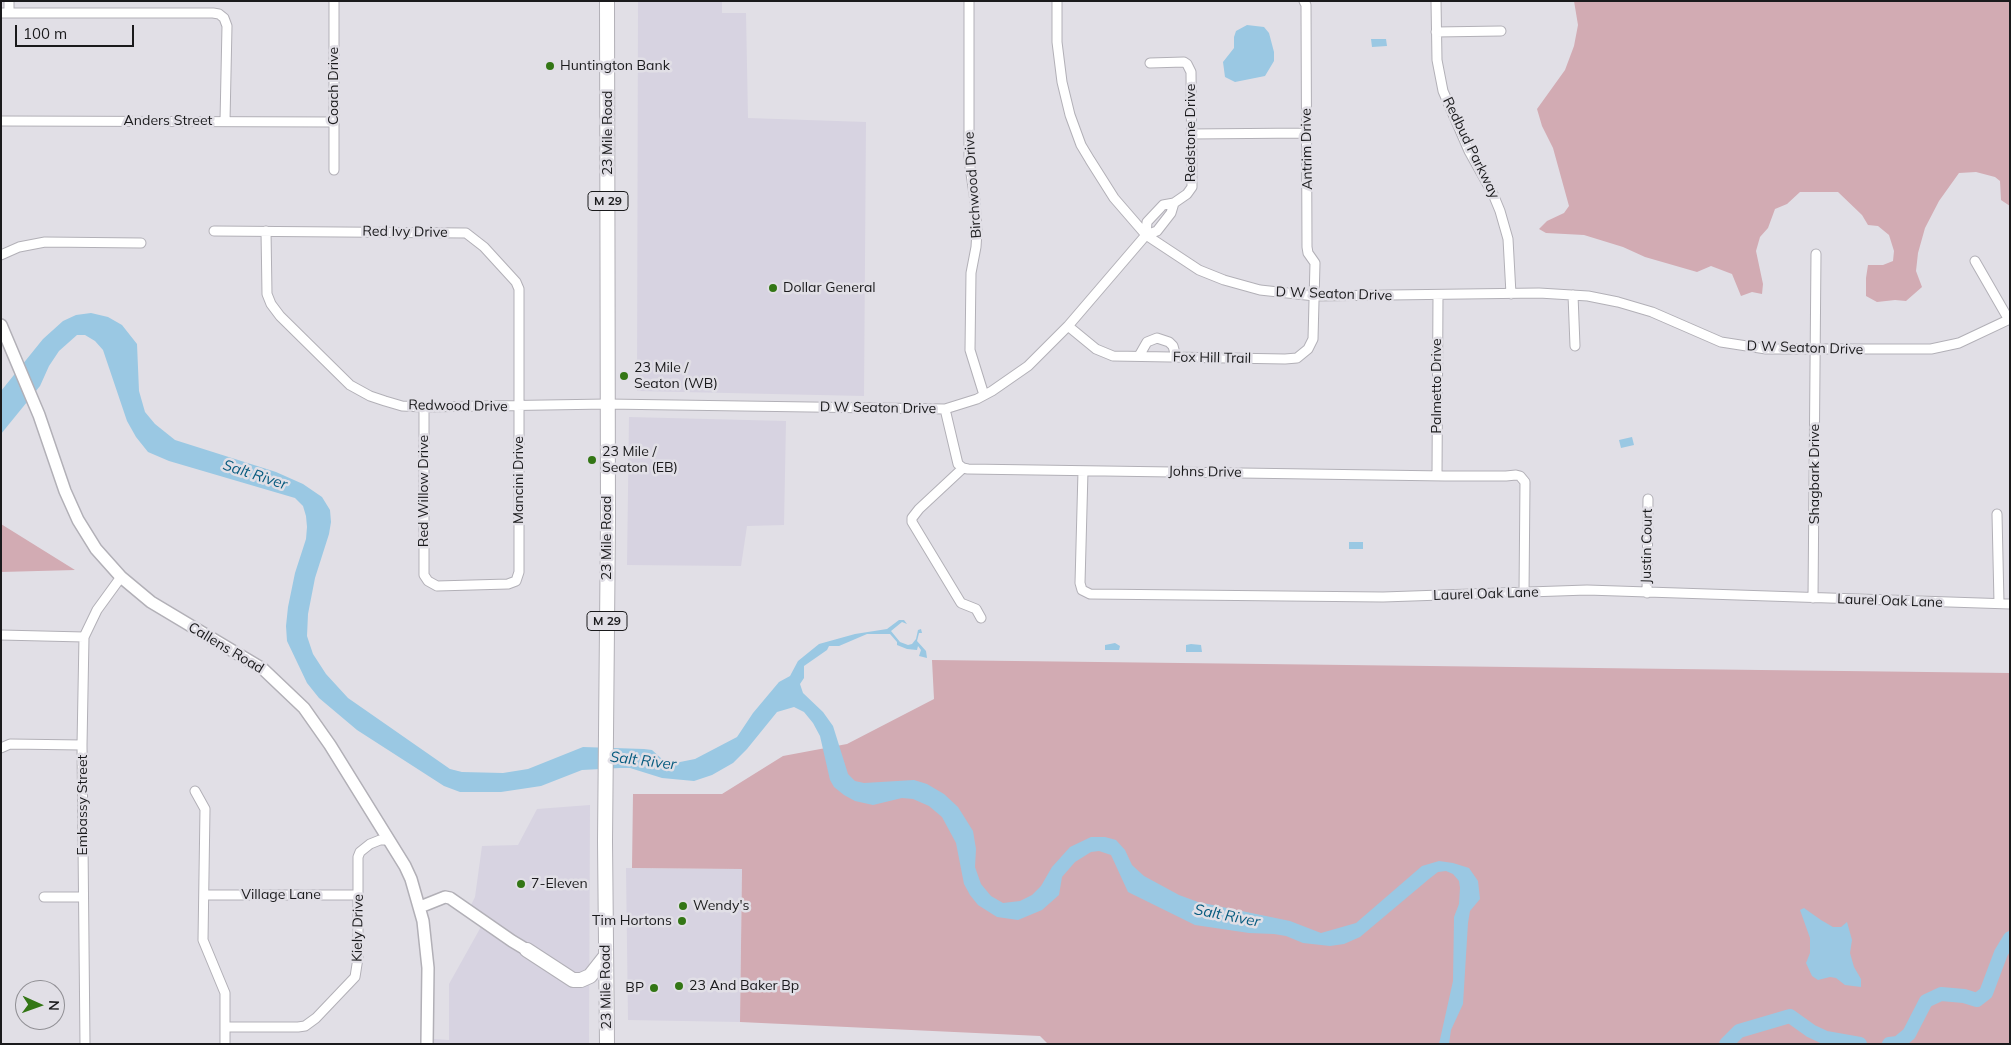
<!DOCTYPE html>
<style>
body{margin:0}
#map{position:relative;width:2011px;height:1045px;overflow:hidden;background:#e1dfe6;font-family:Mulish,sans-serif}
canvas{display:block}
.frame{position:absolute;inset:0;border:2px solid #1a1a1c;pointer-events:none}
.north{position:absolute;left:15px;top:980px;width:50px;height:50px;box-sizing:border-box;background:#e1dfe6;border:1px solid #919095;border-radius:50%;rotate:92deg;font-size:14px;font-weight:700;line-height:20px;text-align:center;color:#1a1a1c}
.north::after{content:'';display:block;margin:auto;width:18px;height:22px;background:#337615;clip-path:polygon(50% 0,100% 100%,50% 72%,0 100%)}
.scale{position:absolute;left:15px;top:25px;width:119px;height:22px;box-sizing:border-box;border:2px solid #1a1a1c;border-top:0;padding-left:6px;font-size:15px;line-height:18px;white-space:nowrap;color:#1a1a1c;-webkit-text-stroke:4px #e1dfe6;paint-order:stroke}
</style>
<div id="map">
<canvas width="2011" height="1045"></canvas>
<div class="frame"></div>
<div class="north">N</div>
<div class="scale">100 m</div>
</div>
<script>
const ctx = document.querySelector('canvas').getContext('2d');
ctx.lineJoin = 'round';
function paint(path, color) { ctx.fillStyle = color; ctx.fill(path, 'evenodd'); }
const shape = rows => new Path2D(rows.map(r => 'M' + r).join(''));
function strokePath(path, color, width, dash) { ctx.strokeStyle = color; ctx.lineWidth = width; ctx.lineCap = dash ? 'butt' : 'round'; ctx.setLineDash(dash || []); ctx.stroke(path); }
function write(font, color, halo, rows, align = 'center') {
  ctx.font = font + ' Mulish,sans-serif'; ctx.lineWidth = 5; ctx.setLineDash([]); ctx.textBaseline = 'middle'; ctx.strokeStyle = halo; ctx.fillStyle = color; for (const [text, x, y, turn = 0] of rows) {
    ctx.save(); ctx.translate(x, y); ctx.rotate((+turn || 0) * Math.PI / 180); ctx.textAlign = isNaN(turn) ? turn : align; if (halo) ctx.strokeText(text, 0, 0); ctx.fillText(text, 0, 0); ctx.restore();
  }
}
paint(shape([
 [638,1,722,1,722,13,746,13,748,118,866,122,864,396,637,391],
 [629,417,786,421,784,525,747,526,741,566,627,565],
 [590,805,589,1044,434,1044,434,1039,449,1040,449,984,487,916,471,905,475,897,482,846,518,845,537,809],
 [626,868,742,869,740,1022,628,1020]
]), '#d7d3e1');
paint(shape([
 [1574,1,2010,1,2010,206,2001,200,2000,181,1995,177,1976,172,1959,173,1939,201,1925,228,1918,253,1916,271,1922,287,1906,301,1895,300,1877,302,1866,296,1866,278,1868,265,1883,265,1893,261,1894,251,1889,235,1878,226,1868,225,1862,215,1838,192,1800,192,1787,204,1775,209,1768,228,1760,237,1756,251,1763,284,1762,294,1752,292,1741,296,1732,274,1711,266,1697,272,1645,257,1623,247,1584,235,1546,233,1539,229,1547,221,1564,213,1569,206,1553,148,1542,126,1537,109,1565,70,1574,46,1578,25],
 [1,524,75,570,1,572],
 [932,660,2010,673,2010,1044,1048,1044,1040,1036,740,1022,742,869,632,868,633,794,722,794,783,756,847,744,934,699]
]), '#d2abb3');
paint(shape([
 [1247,25,1264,27,1269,33,1274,52,1274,61,1265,76,1235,82,1225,77,1223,62,1234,48,1234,37,1236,31],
 [1371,39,1386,39,1387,46,1372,47],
 [91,313,108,317,122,325,137,344,139,391,145,412,155,424,175,440,276,472,303,484,322,497,330,510,331,522,329,534,315,578,308,614,307,636,313,654,326,674,348,698,450,769,462,772,503,773,528,769,583,747,644,749,652,750,663,760,680,762,695,759,737,737,753,713,779,682,790,676,798,661,819,644,855,634,887,629,899,620,904,620,907,624,902,622,891,631,900,642,908,645,912,644,916,639,918,630,921,629,922,633,919,633,917,641,926,651,927,658,919,656,921,650,918,646,917,650,907,649,897,645,897,642,890,634,867,634,839,646,829,646,827,650,804,666,804,678,800,684,803,693,823,712,833,726,848,774,855,781,864,783,914,780,927,784,944,794,958,807,973,831,976,849,975,867,981,884,991,896,1003,903,1020,901,1032,895,1041,886,1052,867,1070,847,1091,837,1105,837,1116,840,1125,850,1132,865,1144,876,1179,895,1198,902,1290,921,1321,933,1356,923,1422,866,1439,861,1453,863,1469,868,1478,881,1480,899,1470,911,1468,923,1463,1004,1451,1030,1449,1044,1439,1044,1453,981,1454,917,1459,904,1460,888,1459,881,1453,874,1446,871,1438,872,1429,879,1360,937,1344,944,1330,946,1303,943,1286,936,1274,934,1249,933,1195,925,1128,892,1111,855,1099,851,1091,852,1075,862,1062,877,1059,895,1042,910,1018,920,997,917,978,905,970,895,964,884,956,843,942,817,929,806,913,799,902,798,873,805,855,801,844,795,834,787,830,780,820,736,813,723,804,712,794,707,777,712,747,749,733,763,712,775,694,781,662,778,630,768,620,768,582,770,541,786,501,792,460,792,444,786,357,730,319,698,307,683,287,641,286,626,288,607,295,573,306,539,307,527,306,516,303,506,295,498,169,461,148,452,136,437,127,421,103,350,95,341,85,335,77,335,59,351,49,366,40,386,1,434,1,391,43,339,63,321,76,315],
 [1632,437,1634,445,1621,448,1619,440],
 [1349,542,1363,542,1363,549,1349,549],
 [1115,643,1120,646,1119,650,1105,650,1105,645],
 [1191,644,1201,645,1202,652,1186,652,1186,645],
 [1804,908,1821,920,1833,927,1841,927,1847,922,1852,940,1850,953,1854,967,1861,979,1861,987,1845,985,1836,978,1830,977,1818,980,1812,976,1806,963,1810,953,1810,938,1800,910]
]), '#9ac8e3');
strokePath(shape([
 [1726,1044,1739,1031,1790,1016,1811,1031,1826,1038,1860,1044],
 [1889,1044,1898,1043,1909,1034,1926,1001,1941,994,1964,996,1977,1000,1986,993,2001,953,2010,938]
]), '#9ac8e3', 14);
const minor = shape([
 [969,1,969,160,975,201,977,231,976,247,971,273,970,350,984,395],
 [1057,1,1057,42,1062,82,1070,115,1081,145,1090,160,1114,198,1146,235,1199,270,1224,280,1260,290,1315,296,1539,293,1588,296,1618,302,1652,312,1721,342,1766,349,1931,349,1959,343,2010,319],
 [1436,1,1437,60,1443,91,1469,151,1493,194,1500,211,1508,239,1511,294],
 [1,13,213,13,219,14,224,18,227,26,225,121],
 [9,13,9,1],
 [1436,32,1501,31],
 [1150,63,1184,62,1187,64,1191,72,1192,187,1187,194,1174,203],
 [1,121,334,122],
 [1191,134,1306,133],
 [334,170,334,1],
 [214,231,466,233,484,247,516,282,519,289,519,572,516,581,508,584,437,586,428,581,424,575,424,407],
 [266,231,267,294,271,304,280,316,350,385,370,396,385,401,402,406,424,407,607,404,945,409,977,399,992,391,1028,366,1068,326,1146,235,1157,231,1171,213,1174,203,1163,205,1147,222,1146,235],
 [1,255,19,247,45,242,141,243],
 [1975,261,2009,320],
 [1573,295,1575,346],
 [1068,326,1096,349,1113,356,1285,359,1297,358,1308,349,1313,339,1315,263,1308,253,1307,247,1306,5,1304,1],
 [1139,356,1147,342,1157,338,1169,342,1173,346,1176,357],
 [945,409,958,464,963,468,968,469,1445,476,1506,476,1516,475,1520,476,1525,482,1524,593],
 [963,468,919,509,912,518,912,522,961,603,976,609,981,618],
 [1083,471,1080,583,1082,590,1090,594,1383,597,1587,590,2010,604],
 [1437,476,1438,295],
 [1997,514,1999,603],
 [1647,593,1648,499],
 [1813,598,1816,254],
 [1,635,84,637],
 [1,748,10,744,82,745],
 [195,791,205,809,203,940,225,993,225,1044],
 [204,895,358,895],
 [44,897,83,897],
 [225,1027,298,1027,305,1026,316,1018,355,977,358,958,358,857,360,852,370,844,380,840,389,840],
 [85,1044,82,745,84,637,97,610,121,577]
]);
const tertiary = shape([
 [1,325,39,415,65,491,78,520,96,549,121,577,151,602,263,669,304,708,330,745,405,866,411,879,423,921,428,968,427,1044],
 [420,907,445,897,450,898,512,941,527,950]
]);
const primary = shape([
 [527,950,573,980,581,980,590,976,605,957],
 [607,1044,605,841,608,519,607,1]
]);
strokePath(minor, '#b2b0b7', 11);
strokePath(tertiary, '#b2b0b7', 14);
strokePath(primary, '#b2b0b7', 16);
strokePath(minor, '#fff', 9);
strokePath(tertiary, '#fff', 11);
strokePath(primary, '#fff', 14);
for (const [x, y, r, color] of [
 [550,66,5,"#337615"],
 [773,288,5,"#337615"],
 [624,376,5,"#337615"],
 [592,460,5,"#337615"],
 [521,884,5,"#337615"],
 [683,906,5,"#337615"],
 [682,921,5,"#337615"],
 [679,986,5,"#337615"],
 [654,988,5,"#337615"]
]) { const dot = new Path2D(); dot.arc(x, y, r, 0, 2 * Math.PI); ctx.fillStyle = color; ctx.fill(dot); strokePath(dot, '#e1dfe6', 2); }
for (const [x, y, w] of [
 [608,201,40],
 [607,621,40]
]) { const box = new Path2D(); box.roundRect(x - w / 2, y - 9.5, w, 19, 4); ctx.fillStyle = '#e1dfe6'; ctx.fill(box); strokePath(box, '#1a1a1c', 1); }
write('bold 12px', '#1a1a1c', null, [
 ["M 29",608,201],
 ["M 29",607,621]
]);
write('14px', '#1a1a1c', '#e1dfe6', [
 ["Huntington Bank",560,66],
 ["Dollar General",783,288],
 ["23 Mile /",634,368],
 ["Seaton (WB)",634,384],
 ["23 Mile /",602,452],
 ["Seaton (EB)",602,468],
 ["7-Eleven",531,884],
 ["Wendy's",693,906],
 ["Tim Hortons",672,921,"right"],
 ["23 And Baker Bp",689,986],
 ["BP",644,988,"right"]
], 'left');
write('14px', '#1a1a1c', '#e1dfe6', [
 ["Coach Drive",334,86,-90],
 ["Anders Street",168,121],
 ["23 Mile Road",608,133,-90],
 ["Redstone Drive",1191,133,-90],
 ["Redbud Parkway",1471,148,64],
 ["Antrim Drive",1307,149,-91],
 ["Birchwood Drive",973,185,-94],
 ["Red Ivy Drive",405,232,1],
 ["D W Seaton Drive",1334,294,2],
 ["D W Seaton Drive",1805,348,2],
 ["Fox Hill Trail",1212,358,1],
 ["Palmetto Drive",1437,386,-90],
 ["Redwood Drive",458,406,1],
 ["D W Seaton Drive",878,408,1],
 ["Johns Drive",1205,472,1],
 ["Shagbark Drive",1815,474,-90],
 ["Mancini Drive",519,480,-90],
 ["Red Willow Drive",424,491,-90],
 ["23 Mile Road",607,538,-90],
 ["Justin Court",1647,546,-89],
 ["Laurel Oak Lane",1486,594,-2],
 ["Laurel Oak Lane",1890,601,2],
 ["Callens Road",226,648,31],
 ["Embassy Street",83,805,-90],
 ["Village Lane",281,895],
 ["Kiely Drive",358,928,-89],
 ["23 Mile Road",606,987,-91]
]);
write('italic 15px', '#075b7f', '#e1dfe6', [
 ["Salt River",255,475,18],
 ["Salt River",643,761,7],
 ["Salt River",1227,916,11]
]);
</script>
